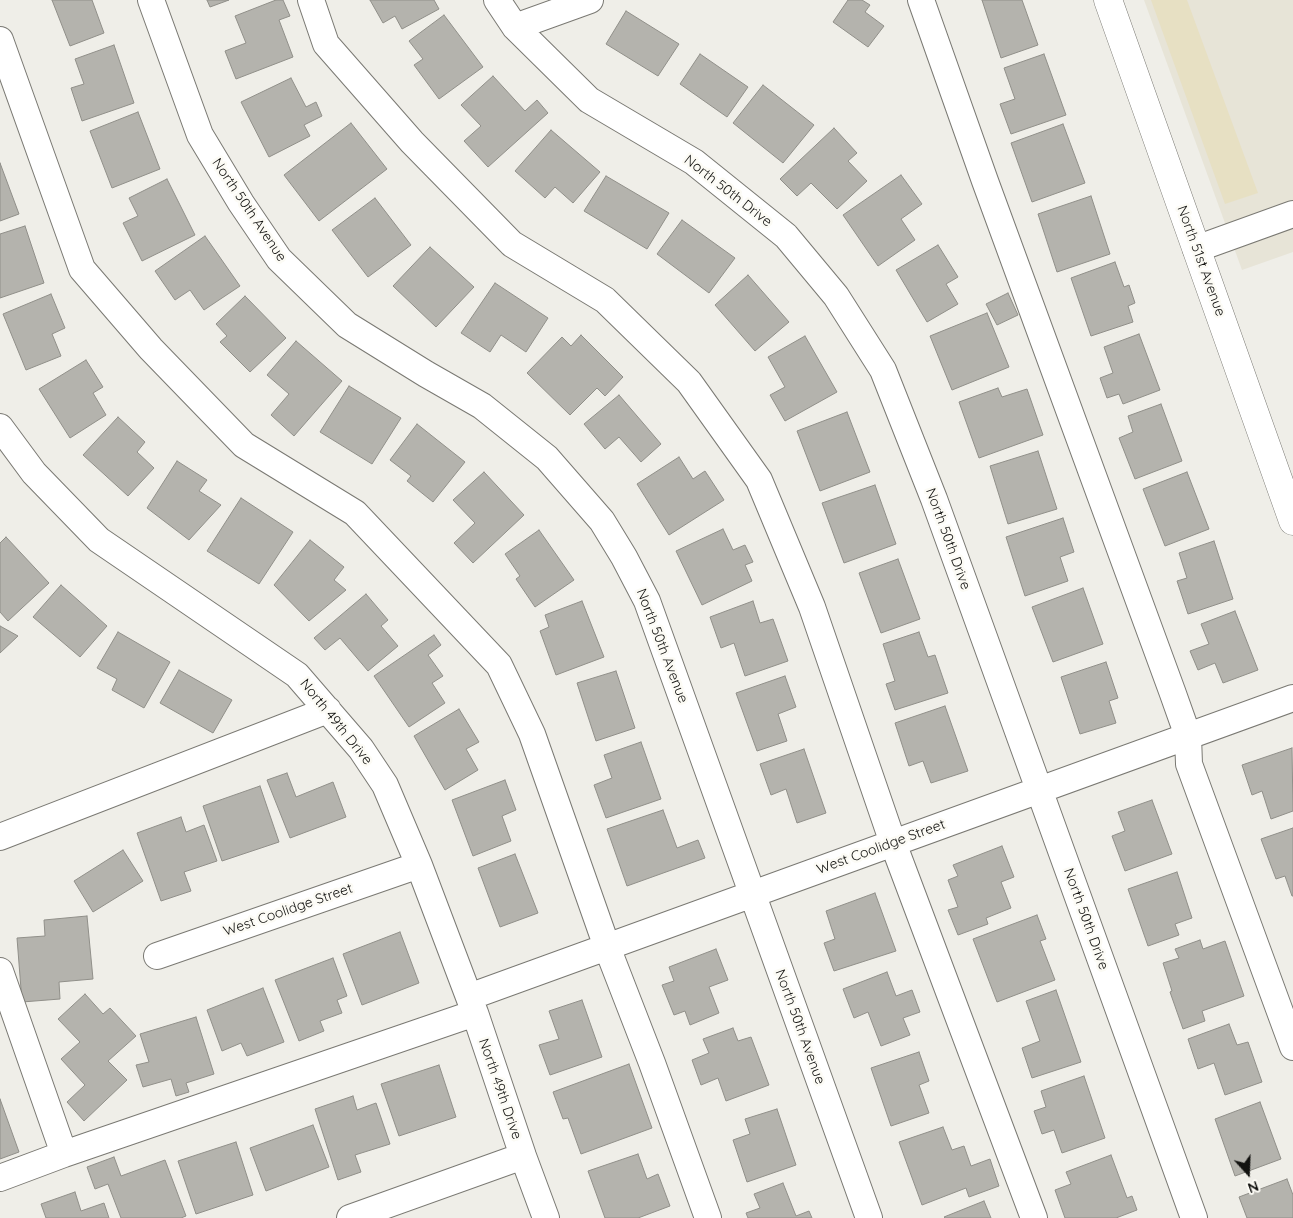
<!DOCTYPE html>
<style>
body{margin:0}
#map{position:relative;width:1293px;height:1218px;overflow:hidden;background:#efeee8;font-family:Quicksand,sans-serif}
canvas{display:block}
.north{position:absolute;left:1223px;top:1148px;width:50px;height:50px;-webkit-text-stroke:4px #fcfbf5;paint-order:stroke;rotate:160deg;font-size:14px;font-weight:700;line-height:20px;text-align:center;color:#121210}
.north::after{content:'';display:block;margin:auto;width:18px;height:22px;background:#121210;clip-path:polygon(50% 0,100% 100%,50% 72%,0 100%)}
</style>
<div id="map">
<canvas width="1293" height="1218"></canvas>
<div class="north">N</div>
</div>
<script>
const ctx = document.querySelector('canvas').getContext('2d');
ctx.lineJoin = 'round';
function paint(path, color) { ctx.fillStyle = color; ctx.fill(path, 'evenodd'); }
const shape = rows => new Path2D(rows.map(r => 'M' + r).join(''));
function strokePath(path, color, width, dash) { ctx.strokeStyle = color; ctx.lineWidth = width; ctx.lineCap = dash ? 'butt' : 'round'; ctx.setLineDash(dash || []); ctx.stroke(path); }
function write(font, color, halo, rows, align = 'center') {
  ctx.font = font + ' Quicksand,sans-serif'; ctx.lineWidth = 5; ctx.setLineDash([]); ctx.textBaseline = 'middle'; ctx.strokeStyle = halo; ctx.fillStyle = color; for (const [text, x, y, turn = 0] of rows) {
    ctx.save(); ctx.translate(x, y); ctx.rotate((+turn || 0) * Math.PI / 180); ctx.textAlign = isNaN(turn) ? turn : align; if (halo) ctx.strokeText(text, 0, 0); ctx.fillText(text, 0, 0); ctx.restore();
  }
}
paint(shape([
 [1144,0,1293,0,1293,252,1242,270]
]), '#e7e4d7');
paint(shape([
 [1151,0,1187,0,1258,193,1225,204]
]), '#e7e0c3');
const building = shape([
 [52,0,92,0,104,33,70,46,52,0],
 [207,0,229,0,210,7,207,0],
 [276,0,283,0,290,16,279,20,293,57,236,79,225,51,246,43,235,16,276,0],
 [370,0,434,0,439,9,402,29,395,16,383,23,370,0],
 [848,0,862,0,870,5,865,12,884,26,868,47,833,22,848,0],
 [982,0,1022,0,1038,45,1001,58,982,0],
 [626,11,679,44,658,76,606,44,626,11],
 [444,15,483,67,439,99,414,65,423,59,409,41,444,15],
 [114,45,134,103,82,121,71,88,84,84,75,59,114,45],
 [700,54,748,87,727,117,680,84,700,54],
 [1044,54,1066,115,1011,134,1000,104,1015,99,1004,68,1044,54],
 [493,76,525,111,537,100,548,113,488,167,464,141,481,126,461,105,493,76],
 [291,78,306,107,316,102,322,116,304,125,310,136,269,157,241,102,291,78],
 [763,85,814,125,783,163,733,123,763,85],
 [138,112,160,169,112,188,90,131,138,112],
 [351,123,387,169,319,221,284,175,351,123],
 [1063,124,1085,183,1032,202,1011,143,1063,124],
 [834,128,857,153,848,161,867,181,837,209,811,183,797,196,780,179,834,128],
 [551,130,600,172,573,203,555,187,545,198,515,171,551,130],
 [0,163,19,214,0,221,0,163],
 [901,175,922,204,901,219,915,240,878,266,843,215,901,175],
 [606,176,669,213,647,249,584,211,606,176],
 [167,179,195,235,142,261,123,223,138,216,129,198,167,179],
 [1091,196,1110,254,1057,272,1038,214,1091,196],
 [375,198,411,245,368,277,332,230,375,198],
 [682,220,735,258,709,293,657,254,682,220],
 [25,226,44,283,0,298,0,234,25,226],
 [205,236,240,286,204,310,190,290,175,300,155,271,205,236],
 [938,245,958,277,946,284,958,304,927,322,896,270,938,245],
 [430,247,474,287,436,327,393,286,430,247],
 [1115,262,1124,287,1129,285,1135,303,1128,306,1133,322,1091,336,1071,278,1115,262],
 [748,275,789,322,755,351,715,305,748,275],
 [495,283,548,318,526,352,501,335,490,352,461,333,495,283],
 [1008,293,1018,315,997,325,986,304,1008,293],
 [51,294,65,328,52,334,61,356,26,370,3,314,51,294],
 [245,296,286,338,250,372,220,342,227,336,216,324,245,296],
 [987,313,1009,367,952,390,930,336,987,313],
 [1139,334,1160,390,1123,404,1119,394,1107,398,1100,378,1113,373,1104,347,1139,334],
 [581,335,623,377,605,396,597,388,570,415,527,373,562,337,571,346,581,335],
 [805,336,837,392,785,421,770,395,785,387,768,357,805,336],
 [296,341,342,381,294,436,271,415,289,394,267,375,296,341],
 [86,360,103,387,93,393,106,415,70,438,39,389,86,360],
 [349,386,401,418,372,464,320,432,349,386],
 [998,388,1002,397,1027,389,1043,435,979,458,959,402,998,388],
 [619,395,661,444,641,462,619,437,605,449,584,424,619,395],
 [1161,404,1182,461,1135,479,1119,438,1133,432,1128,416,1161,404],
 [847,412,870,472,820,491,797,431,847,412],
 [118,417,145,442,137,452,154,468,128,496,83,455,118,417],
 [417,424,465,462,433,502,407,481,411,476,390,460,417,424],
 [1038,451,1057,509,1008,524,990,466,1038,451],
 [679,457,693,479,705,471,724,500,669,535,637,484,679,457],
 [177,461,207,480,199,491,221,505,189,540,147,508,177,461],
 [484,472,524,515,473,563,454,543,475,523,453,500,484,472],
 [1187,472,1209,529,1165,546,1143,489,1187,472],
 [875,485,896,544,844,563,822,503,875,485],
 [241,498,293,532,259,584,207,551,241,498],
 [1063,518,1074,552,1060,557,1068,581,1025,596,1006,537,1063,518],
 [723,529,733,550,745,545,753,562,745,565,752,581,702,605,676,551,723,529],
 [539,530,574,580,535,607,516,579,520,576,505,554,539,530],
 [6,537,49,583,8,621,0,612,0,543,6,537],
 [310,540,344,567,334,580,346,590,309,621,274,585,310,540],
 [1214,541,1233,599,1188,614,1177,581,1187,578,1179,553,1214,541],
 [898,559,920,619,881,633,859,573,898,559],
 [61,585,107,626,80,657,33,617,61,585],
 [1083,588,1103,644,1053,662,1032,607,1083,588],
 [366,594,388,620,381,626,398,646,368,671,340,638,325,650,314,638,366,594],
 [582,601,604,657,556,675,540,631,549,627,545,615,582,601],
 [753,601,760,623,773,619,788,661,745,676,734,643,721,648,710,617,753,601],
 [1235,611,1258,670,1223,683,1215,663,1198,670,1190,651,1209,644,1201,624,1235,611],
 [0,626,18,636,0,653,0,626],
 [118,632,170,662,144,708,112,690,117,679,97,668,118,632],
 [919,632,928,657,935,655,948,693,895,710,886,684,895,681,883,644,919,632],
 [434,635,441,645,428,655,443,676,432,683,445,703,409,727,374,676,434,635],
 [1106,662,1118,698,1109,701,1116,723,1080,734,1061,677,1106,662],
 [179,670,232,700,213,733,160,703,179,670],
 [616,671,635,728,596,741,577,683,616,671],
 [785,676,796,707,778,714,787,741,757,751,736,693,785,676],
 [945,706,968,771,931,783,923,761,909,766,895,723,945,706],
 [459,709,479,742,466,749,478,770,445,790,414,736,459,709],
 [641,742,661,799,606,818,594,785,612,778,604,755,641,742],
 [1292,748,1293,811,1271,819,1262,791,1252,795,1242,765,1292,748],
 [804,749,826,813,797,823,786,789,771,795,760,764,804,749],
 [287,773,296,797,333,782,346,817,290,838,267,780,287,773],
 [505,780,516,810,502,816,511,841,473,856,452,800,505,780],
 [260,786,279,842,222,861,203,806,260,786],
 [1152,800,1172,854,1125,871,1112,836,1125,831,1118,812,1152,800],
 [663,810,677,848,698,840,705,858,627,886,607,829,663,810],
 [181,817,186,832,204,825,217,861,184,872,191,891,161,901,137,833,181,817],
 [1293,828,1293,896,1292,896,1285,876,1276,879,1261,839,1293,828],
 [1002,846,1014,877,1001,882,1011,908,986,918,988,924,958,935,948,910,958,907,948,880,958,876,953,865,1002,846],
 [123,850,143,881,93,912,74,881,123,850],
 [515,854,538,913,500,927,478,868,515,854],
 [1177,872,1192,918,1175,924,1179,935,1148,946,1128,889,1177,872],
 [875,893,896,951,834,971,824,943,835,939,826,911,875,893],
 [1037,915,1046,939,1040,941,1055,980,997,1002,973,939,1037,915],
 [87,916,93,979,59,982,60,999,22,1002,17,938,45,936,44,920,87,916],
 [400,932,419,983,362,1005,343,954,400,932],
 [1200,940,1203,949,1225,941,1244,996,1202,1011,1205,1021,1183,1029,1170,992,1172,991,1163,963,1179,958,1175,949,1200,940],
 [716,949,728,980,709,987,719,1013,690,1025,685,1011,674,1015,662,985,674,981,669,967,716,949],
 [333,958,347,996,337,1000,342,1013,320,1021,324,1031,299,1041,275,980,333,958],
 [887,972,896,996,912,990,920,1012,903,1018,910,1035,881,1046,868,1012,854,1018,843,989,887,972],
 [263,988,284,1042,247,1056,241,1043,222,1051,207,1010,263,988],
 [1056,990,1081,1062,1032,1078,1022,1048,1040,1041,1026,1001,1056,990],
 [85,994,103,1014,110,1008,136,1036,108,1061,127,1080,84,1121,67,1102,85,1085,61,1059,80,1042,58,1019,85,994],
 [582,1000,602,1057,550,1075,539,1045,559,1039,549,1011,582,1000],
 [196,1017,214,1074,186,1083,189,1092,176,1096,171,1079,143,1087,136,1065,149,1062,140,1034,196,1017],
 [1229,1024,1237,1045,1248,1042,1262,1082,1225,1095,1214,1063,1198,1069,1188,1039,1229,1024],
 [733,1028,738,1041,751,1037,769,1085,726,1101,718,1078,701,1085,692,1060,709,1053,703,1039,733,1028],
 [919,1052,929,1081,919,1085,929,1113,891,1126,871,1068,919,1052],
 [629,1064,652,1128,581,1154,568,1118,563,1119,553,1092,629,1064],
 [439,1065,456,1117,399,1136,381,1084,439,1065],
 [1084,1076,1105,1138,1062,1153,1054,1130,1042,1134,1034,1111,1046,1107,1041,1091,1084,1076],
 [353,1096,357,1110,376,1103,390,1144,355,1155,361,1172,338,1180,315,1109,353,1096],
 [0,1099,19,1152,0,1159,0,1099],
 [1260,1102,1281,1159,1235,1176,1215,1119,1260,1102],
 [777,1109,796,1165,747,1182,733,1140,750,1134,745,1119,777,1109],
 [313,1125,329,1167,266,1191,250,1148,313,1125],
 [943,1127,952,1150,964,1146,971,1166,990,1159,999,1186,969,1197,966,1188,922,1205,899,1142,943,1127],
 [236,1142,253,1195,196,1214,178,1161,236,1142],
 [638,1154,647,1179,658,1174,670,1206,638,1218,605,1218,588,1171,638,1154],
 [1111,1155,1127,1198,1132,1196,1137,1210,1116,1218,1065,1218,1055,1190,1071,1184,1066,1172,1111,1155],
 [114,1157,121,1176,165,1160,186,1216,181,1218,121,1218,108,1184,95,1189,87,1167,114,1157],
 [1287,1179,1293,1195,1293,1218,1247,1218,1239,1197,1287,1179],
 [783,1183,796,1216,809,1211,812,1218,748,1218,746,1213,760,1208,754,1194,783,1183],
 [75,1192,81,1211,104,1203,109,1218,46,1218,41,1204,75,1192],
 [984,1201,991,1218,945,1218,944,1217,984,1201]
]);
paint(building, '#b4b3ad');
strokePath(building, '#908f89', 1);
const minor = shape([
 [151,0,200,135,241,203,279,259,347,325,426,374,482,406,547,458,602,521,624,557,647,601,869,1218],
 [311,0,326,44,412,142,512,244,605,300,689,382,759,480,812,607,893,843,1034,1218],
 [497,0,515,27,589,100,694,162,786,236,836,296,883,370,934,499,1194,1218],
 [921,0,985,181,1172,691,1188,736,1189,764,1293,1047],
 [515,27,590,0],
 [0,40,82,269,151,349,244,445,355,513,499,665,532,734,607,947,652,1063,708,1218],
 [1196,249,1293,214],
 [0,427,34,473,99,540,297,675,361,749,385,785,419,865,475,1013,523,1156,546,1218],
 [0,837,328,710],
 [157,956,419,865],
 [0,971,64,1154],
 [469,997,1293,698],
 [0,1178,64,1154,475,1013],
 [350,1218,523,1156]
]);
const major = shape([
 [1108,0,1293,521]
]);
strokePath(minor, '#7a7973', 28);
strokePath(major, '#7a7973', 29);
strokePath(minor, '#fff', 26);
strokePath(major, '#fff', 28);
write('14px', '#121210', '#fcfbf5', [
 ["North 50th Drive",728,191,38],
 ["North 50th Avenue",249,210,56],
 ["North 51st Avenue",1201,261,70],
 ["North 50th Drive",948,539,70],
 ["North 50th Avenue",662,646,69],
 ["North 49th Drive",336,722,51],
 ["West Coolidge Street",881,847,-20],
 ["West Coolidge Street",288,910,-19],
 ["North 50th Drive",1086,919,70],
 ["North 50th Avenue",800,1027,70],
 ["North 49th Drive",500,1089,71]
]);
</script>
